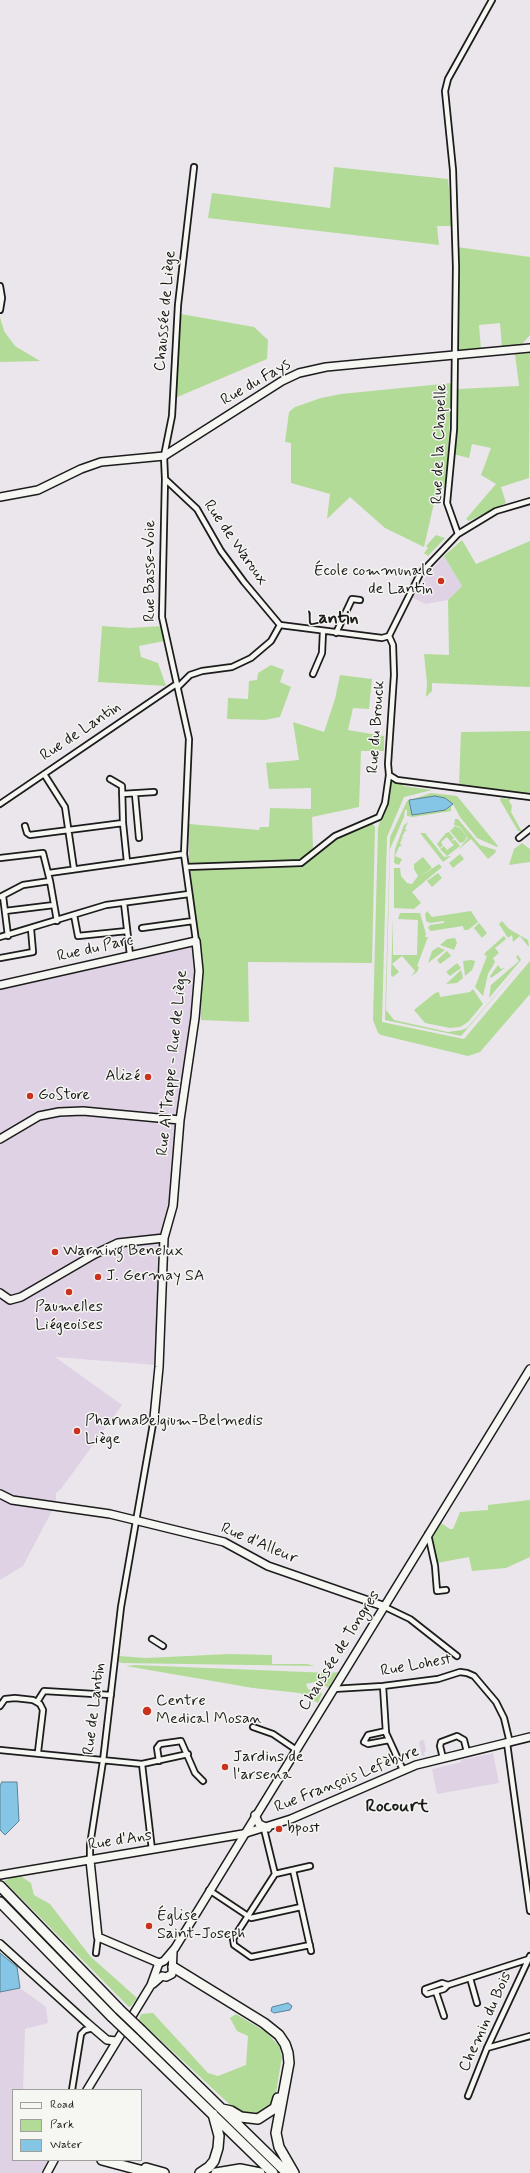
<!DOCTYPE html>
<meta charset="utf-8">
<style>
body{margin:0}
#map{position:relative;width:530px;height:2173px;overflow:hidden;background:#ebe6ec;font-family:Mynerve,sans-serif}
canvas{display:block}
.legend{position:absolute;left:12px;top:2089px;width:130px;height:72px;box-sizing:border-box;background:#f6f6f2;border:1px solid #9f9f9c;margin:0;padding:5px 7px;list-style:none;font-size:12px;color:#1c1c1c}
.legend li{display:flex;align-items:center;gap:8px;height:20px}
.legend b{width:20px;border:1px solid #9f9f9c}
</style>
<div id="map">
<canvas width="530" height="2173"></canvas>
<ul class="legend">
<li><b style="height:5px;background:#f6f6f2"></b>Road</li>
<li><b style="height:11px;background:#b2db98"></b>Park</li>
<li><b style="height:11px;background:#85c6e6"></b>Water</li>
</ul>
</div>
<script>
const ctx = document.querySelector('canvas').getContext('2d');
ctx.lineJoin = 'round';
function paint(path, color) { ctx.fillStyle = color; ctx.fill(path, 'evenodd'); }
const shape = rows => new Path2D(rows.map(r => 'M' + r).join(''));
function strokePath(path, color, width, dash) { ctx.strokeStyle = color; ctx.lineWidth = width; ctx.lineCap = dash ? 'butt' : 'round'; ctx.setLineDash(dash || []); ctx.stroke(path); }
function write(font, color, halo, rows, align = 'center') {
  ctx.font = font + ' Mynerve,sans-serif'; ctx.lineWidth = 3; ctx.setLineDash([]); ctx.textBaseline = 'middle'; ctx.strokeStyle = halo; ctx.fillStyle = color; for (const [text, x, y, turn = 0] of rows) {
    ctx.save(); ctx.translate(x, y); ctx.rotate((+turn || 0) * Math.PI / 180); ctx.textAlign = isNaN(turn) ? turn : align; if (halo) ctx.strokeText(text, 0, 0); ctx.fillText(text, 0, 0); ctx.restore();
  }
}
paint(shape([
 [444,556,462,586,448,600,426,604,413,598,427,575],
 [193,947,198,973,166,1238,156,1365,55,1357,122,1405,61,1489,56,1493,56,1503,23,1566,0,1580,0,989],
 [421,1740,424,1740,426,1751,424,1752,425,1756,422,1756,419,1742],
 [493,1753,499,1783,437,1794,432,1769,462,1762,461,1760],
 [20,1988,46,2007,48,2023,25,2029,23,2090,13,2090,13,2160,49,2160,43,2173,0,2173,0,1992]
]), '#ded2e4');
paint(shape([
 [334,167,448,179,452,226,437,226,439,245,208,218,212,193,330,208],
 [457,247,530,257,530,335,521,345,502,347,500,323,479,325,481,350,458,352],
 [181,314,254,327,268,340,267,359,175,398],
 [0,317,4,331,15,346,40,361,0,362],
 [530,353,529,478,501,487,506,503,469,521,466,519,496,484,481,475,491,448,472,444,469,458,453,454,458,389,519,386,515,354],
 [452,383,446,484,434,503,424,547,385,528,350,497,327,519,330,494,291,483,291,443,285,442,289,412,295,407,321,398,341,394],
 [436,535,445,538,428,556,424,553,428,548,426,546],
 [462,540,476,564,530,541,530,687,432,683,432,691,426,697,427,683,424,654,449,655,448,600,462,586,444,556],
 [102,626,130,628,162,626,164,641,139,646,141,657,158,663,166,686,98,682],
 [271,665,284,670,280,682,291,687,280,717,265,720,227,719,228,698,248,699,249,681,257,680,258,673],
 [340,675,372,679,369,709,353,708,348,730,384,736,384,751,361,751,359,807,312,817,313,849,303,860,189,865,189,824,259,830,260,827,269,827,270,808,311,809,311,788,269,789,266,763,299,760,293,722,324,732,335,699],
 [530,731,530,794,459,785,461,732],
 [391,781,403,782,403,786,432,790,404,797,387,837,382,1022,464,1039,530,961,530,994,480,1052,468,1056,381,1035,378,1033,373,1020,378,828],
 [431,793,457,796,498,846,497,847,477,838,460,817,453,804,445,798,435,796,445,810,451,805,451,811,413,817,407,816,407,810,405,810,404,817,390,849,386,1010,394,1020,448,1032,462,1030,467,1028,530,955,461,1036,385,1020,390,837,407,801],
 [509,795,512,797,509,801,512,806,511,812,521,830,524,831,518,831,500,800,501,798,508,799],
 [455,819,458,819,480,845,496,850,495,853,488,859,471,839,458,850,468,838,460,827,454,825],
 [408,822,405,829,407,831,405,831,402,837,404,839,402,838,400,844,402,845,399,847,395,856,402,859,399,865,394,863,395,849,404,825],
 [372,823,375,827,372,963,248,962,249,1022,201,1020,201,956,190,868,302,865,339,837],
 [455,826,460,828,467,837,464,842,460,843,450,831],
 [449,832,454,838,451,841,455,840,460,846,447,856,440,849,444,846,447,850,454,845,451,842,447,837,441,842,443,845,440,848,437,844,446,833],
 [420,833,425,833,444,857,451,856,443,862],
 [522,843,530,849,530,862,509,865,514,849],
 [460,854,464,859,453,868,449,863],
 [423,857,432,868,418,878,439,864,442,867,412,892,421,903,414,909,394,908,394,868,400,868,401,876,407,883,412,884,418,876,414,869,414,864],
 [438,873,442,878,432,887,427,881],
 [427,911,432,917,471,911,478,922,468,930,464,930,463,926,431,931,428,928,430,925,444,923,444,921,430,923,426,921,425,914],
 [400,913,420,913,426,934,425,937,428,937,417,966,419,967,417,972,411,976,415,971,402,956,392,964,399,972,393,977,391,975,393,918,393,955,417,955,418,920,398,919],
 [502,921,509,929,528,940,529,946,528,946,520,936,513,942,512,935,508,938,499,924],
 [479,923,487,933,482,938,474,928],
 [504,936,506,939,495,948,499,953,493,958,495,962,488,974,483,996,475,987,487,956,484,955,486,952],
 [455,938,457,943,454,950,440,945,447,939],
 [438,947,445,950,428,963,432,951],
 [447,951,451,956,440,964,437,960],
 [518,955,521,960,489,998,491,985,519,961,516,957],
 [471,960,475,961,474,965,472,970,465,976,463,961],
 [457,963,461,968,450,976,446,972],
 [498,965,501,969,505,968,491,978,490,976],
 [461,970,463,978,457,983,446,984],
 [473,989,483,1004,468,1022,460,1027,450,1028,425,1023,414,1010,435,993,439,992,440,997,470,992],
 [530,1500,530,1557,506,1568,472,1571,469,1557,437,1563,432,1537,441,1523,450,1529,453,1529,460,1512,488,1510,488,1505],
 [229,1654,272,1655,272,1664,307,1664,315,1666,122,1663,119,1662,119,1656,146,1658],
 [135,1665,330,1673,338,1672,328,1688,319,1681,306,1684,308,1689,319,1691,322,1694,318,1703,300,1693,253,1688,126,1666],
 [19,1875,31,1883,34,1895,50,1904,90,1956,137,1998,131,2006,129,2007,4,1881],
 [153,2013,208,2073,218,2076,246,2065,248,2036,237,2031,230,2018,236,2014,266,2032,279,2046,282,2057,274,2104,262,2114,241,2115,139,2020,141,2014]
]), '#b2db98');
const water = shape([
 [435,796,445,798,453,804,445,810,412,815,409,800,435,796],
 [2,1782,17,1782,19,1821,5,1835,0,1830,0,1785,2,1782],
 [0,1953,17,1967,20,1988,0,1992,0,1953],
 [288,2003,292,2006,290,2010,274,2013,271,2011,272,2007,288,2003]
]);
paint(water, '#85c6e6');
strokePath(water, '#5b8295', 1);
const street = shape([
 [194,167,178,305,172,416,164,456,165,479,197,509,221,551,244,582,280,625],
 [0,286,2,298,0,310],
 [165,479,162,617,189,739,184,854,196,941],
 [458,534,447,503,454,429,456,267,453,170,445,91,448,79,492,0],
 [280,625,382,638,389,636],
 [336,633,352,599,360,600],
 [389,636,420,574,458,534,496,511,530,501],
 [313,674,322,653,323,631],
 [179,686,190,675,202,671,232,667,251,658,271,641,280,625],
 [44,774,65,807,74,869],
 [389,775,397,780,530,797],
 [110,779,122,786,123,823,127,862],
 [122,794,154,792],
 [135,794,139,838],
 [0,804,175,685,179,686],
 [25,826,27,833,30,835,123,823],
 [519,838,530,829],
 [0,858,43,853,50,881,23,885,0,897],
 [186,867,301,863,335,836,379,817,385,803,389,775,388,764,394,675,393,645,389,636],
 [49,873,184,854],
 [50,881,57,921],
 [3,896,8,936],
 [124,903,130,955],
 [5,911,54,905],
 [74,915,78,936,127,931],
 [142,928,193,921],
 [0,937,106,905,189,894],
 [0,958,33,952,31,929],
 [428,1534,435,1566,437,1591,446,1590],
 [383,1606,410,1619,457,1656],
 [152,1639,163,1646],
 [383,1686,386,1733,403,1770],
 [333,1689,383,1686,438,1679,460,1672,467,1673,474,1676,496,1702,504,1718,510,1743],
 [37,1702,44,1691,111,1695],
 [0,1706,5,1699,15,1698,33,1700,40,1704,43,1710,38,1752],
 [253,1727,273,1734,295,1749],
 [386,1731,368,1735,364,1742,368,1744,389,1740],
 [507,1743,530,1911],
 [0,1750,142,1764,188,1754],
 [443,1758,440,1746,441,1742,457,1736,464,1740,467,1752],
 [159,1761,157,1748,160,1744,181,1741,195,1773,203,1781],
 [142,1764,152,1850],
 [264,1829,275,1874],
 [90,1860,90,1845,103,1761,121,1607,154,1418],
 [310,1866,275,1874,233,1939,234,1945,251,1957,310,1945],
 [293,1870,311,1951],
 [209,1890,251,1918,301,1907],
 [96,1953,98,1937],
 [470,1978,477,2003],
 [448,1985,442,1983,425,1989,425,1992,427,1994,444,1989,448,1985,529,1959],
 [436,1992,444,2016],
 [487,2048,530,2036],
 [72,2090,81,2034,85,2030,93,2028],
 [468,2096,487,2048,530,1956]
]);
const secondary = shape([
 [0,497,38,490,81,469,101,462,164,456,282,381,299,373,326,367,368,363,530,348],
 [0,985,196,941,199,971,195,1018,180,1120,173,1206,164,1238,159,1367,154,1418],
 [0,1139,39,1116,59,1112,83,1111,180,1120],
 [0,1293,10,1300,21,1297,95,1254,118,1243,164,1238],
 [0,1494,12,1500,110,1514,224,1542,268,1566,383,1606],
 [255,1815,259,1824,268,1828],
 [90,1860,98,1937,159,1963],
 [0,1875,243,1834,291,1819,416,1765,530,1737],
 [0,1944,86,2022,107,2040,116,2041],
 [47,2173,54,2160]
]);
const primary = shape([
 [153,1984,162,1976,166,1977,172,1974,173,1952],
 [87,2090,151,1985,159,1963,164,1961,175,1948,530,1369]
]);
const highway = shape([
 [0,1886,119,2009],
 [0,1902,112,2017],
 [173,1967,264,2023,279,2035,285,2044,288,2053,289,2063,276,2133,279,2147,294,2173],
 [141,2030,287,2173],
 [134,2038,273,2173],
 [222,2109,231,2111,241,2117,258,2119,275,2108,278,2098],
 [102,2160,151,2173],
 [146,2168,164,2173],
 [200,2173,209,2167,214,2161,218,2148,219,2136,213,2114],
 [216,2173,240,2169,260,2173]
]);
strokePath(street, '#1c1c1c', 8);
strokePath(secondary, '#1c1c1c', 10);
strokePath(primary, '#1c1c1c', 10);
strokePath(highway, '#1c1c1c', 12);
strokePath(street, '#f6f6f2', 4.5);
strokePath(secondary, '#f6f6f2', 7);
strokePath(primary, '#f6f6f2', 7);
strokePath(highway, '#f6f6f2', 9);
const highwayBridge = shape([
 [119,2009,141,2030],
 [112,2017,134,2038]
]);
strokePath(highwayBridge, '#1c1c1c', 12, []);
strokePath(highwayBridge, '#f6f6f2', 9);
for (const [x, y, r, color] of [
 [441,581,4,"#c8321e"],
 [148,1077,4,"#c8321e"],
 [30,1096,4,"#c8321e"],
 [55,1252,4,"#c8321e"],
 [98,1277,4,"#c8321e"],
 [69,1292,4,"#c8321e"],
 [77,1431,4,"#c8321e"],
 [147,1711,5,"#c8321e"],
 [225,1767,4,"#c8321e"],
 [279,1829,4,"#c8321e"],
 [149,1926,4,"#c8321e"]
]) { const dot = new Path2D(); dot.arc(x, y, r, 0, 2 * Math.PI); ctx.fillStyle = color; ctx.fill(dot); strokePath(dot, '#f6f6f2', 1.5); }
write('16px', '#1c1c1c', '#f6f6f2', [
 ["Chaussée de Liège",166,311,-85],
 ["Rue du Fays",256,383,-30],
 ["Rue de la Chapelle",440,444,-88],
 ["Rue de Waroux",235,543,55],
 ["Rue Basse-Voie",151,571,-90],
 ["Rue du Brouck",377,727,-86],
 ["Rue de Lantin",81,732,-34],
 ["Rue du Parc",95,949,-13],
 ["Rue Al'Trappe - Rue de Liège",173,1063,-84],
 ["Rue d'Alleur",259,1544,23],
 ["Chaussée de Tongres",340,1651,-58],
 ["Rue Lohest",416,1666,-10],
 ["Rue de Lantin",95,1709,-83],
 ["Rue François Lefèbvre",347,1780,-22],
 ["Rue d'Ans",120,1841,-9],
 ["Chemin du Bois",486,2022,-66]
]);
write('16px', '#1c1c1c', '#f6f6f2', [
 ["École communale",433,572,"right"],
 ["de Lantin",433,590,"right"],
 ["Alizé",140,1077,"right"],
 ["GoStore",38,1096],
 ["Warning Benelux",63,1252],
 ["J. Germay SA",106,1277],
 ["Paumelles",69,1308,"center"],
 ["Liégeoises",69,1326,"center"],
 ["PharmaBelgium-Belmedis",85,1422],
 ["Liège",85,1440],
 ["Centre",156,1702],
 ["Medical Mosan",156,1720],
 ["Jardins de",233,1758],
 ["l'arsena",233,1776],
 ["bpost",287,1829],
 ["Église",157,1917],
 ["Saint-Joseph",157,1935]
], 'left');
write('bold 18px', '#1c1c1c', '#f6f6f2', [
 ["Lantin",333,619],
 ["Rocourt",397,1807]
]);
</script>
